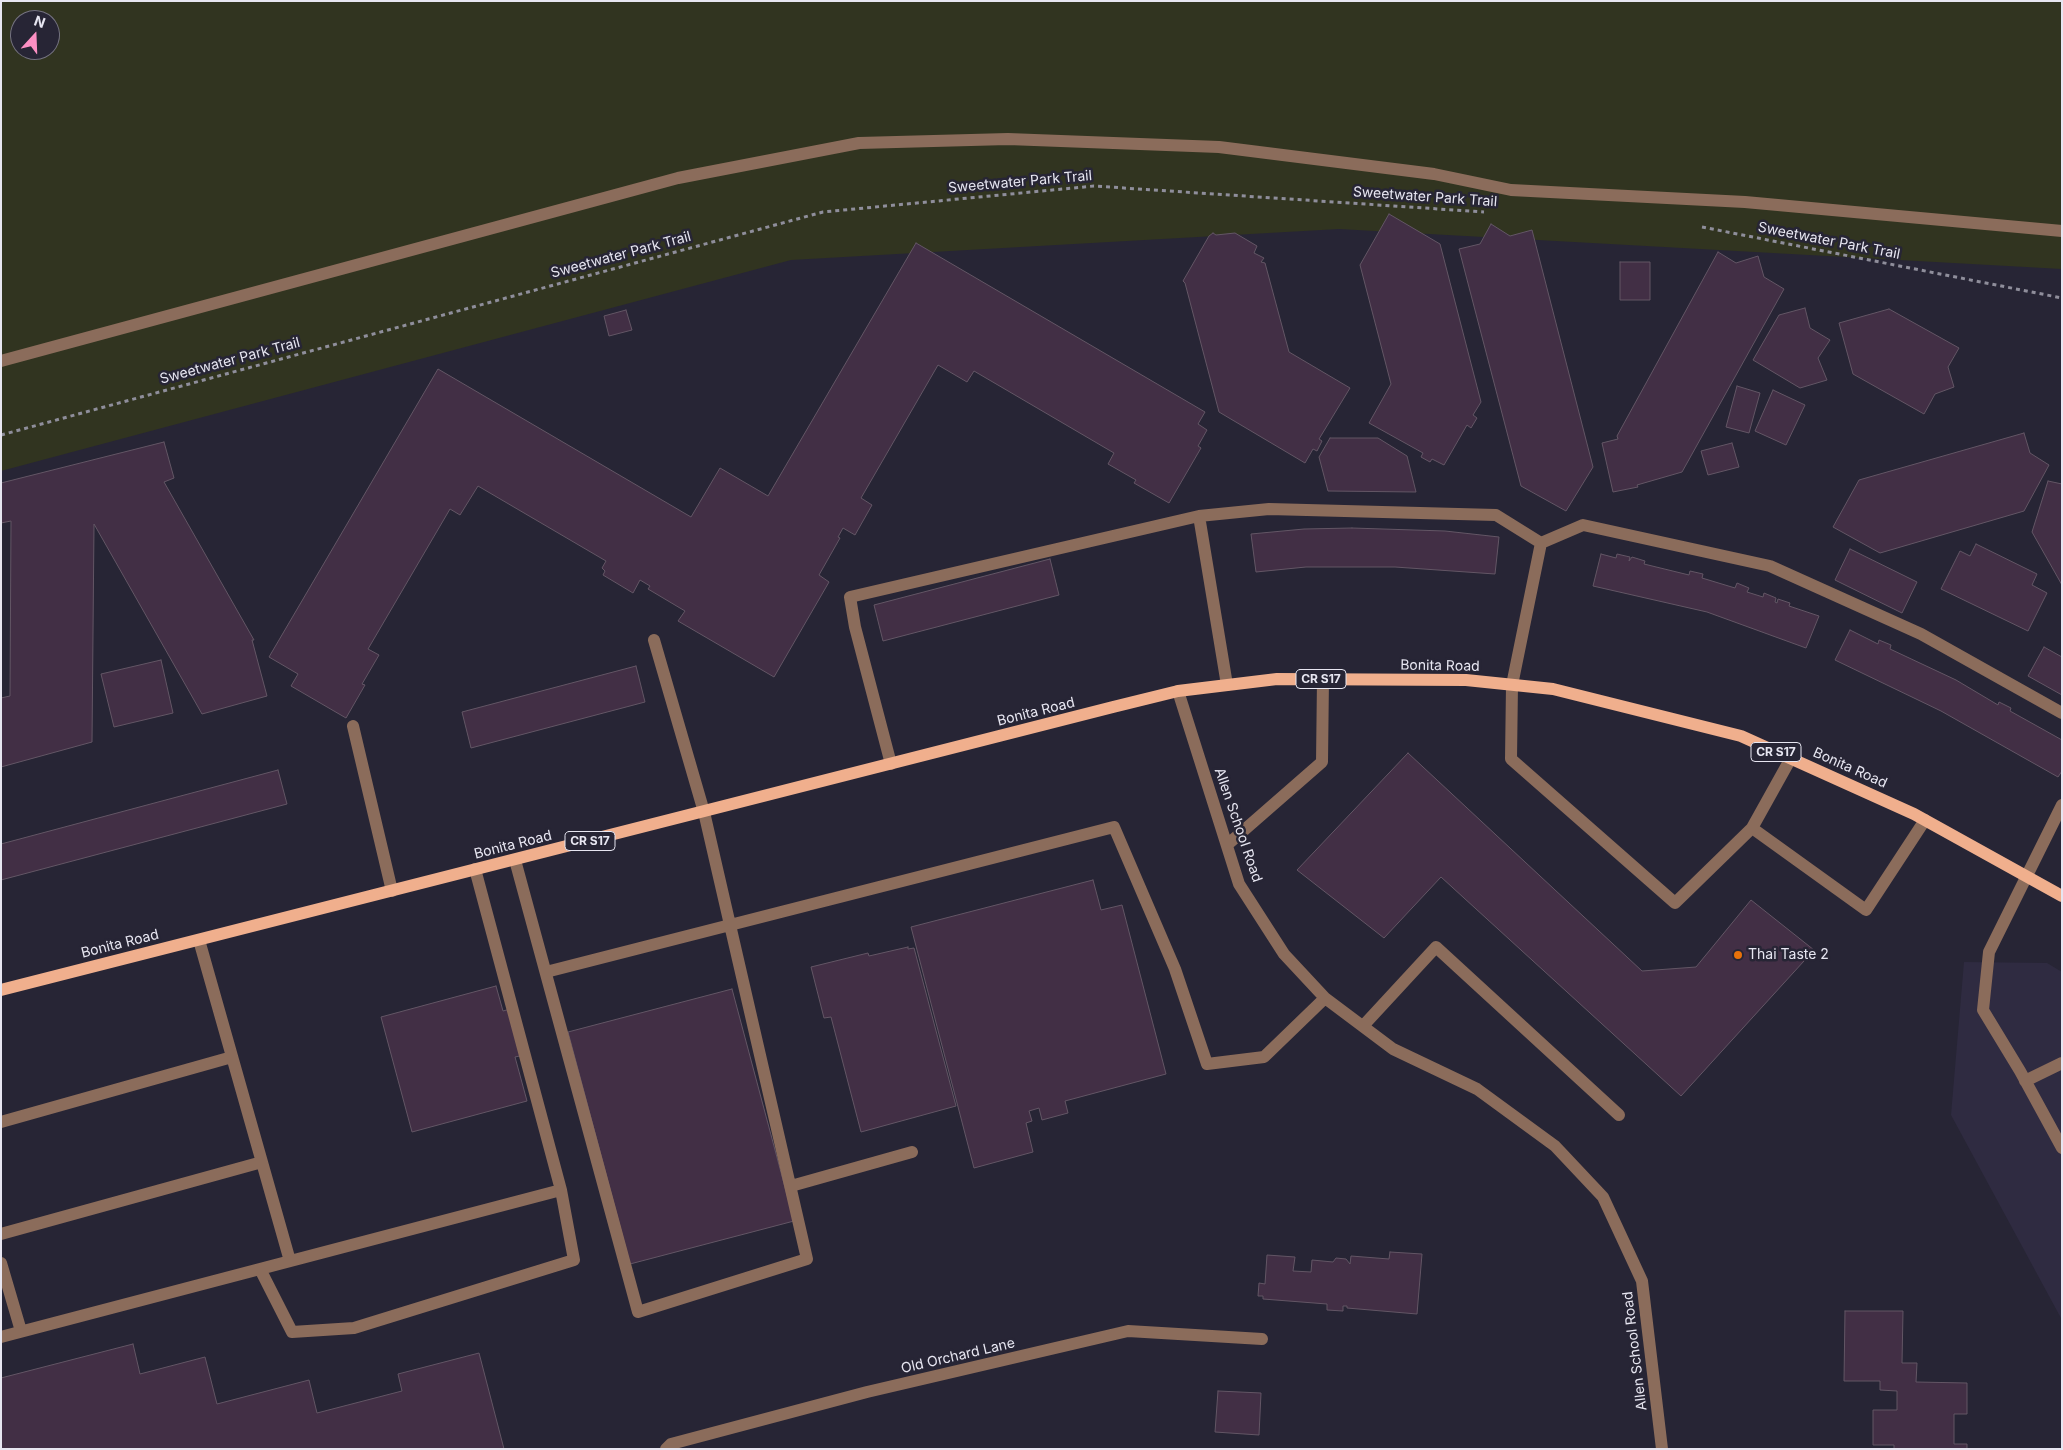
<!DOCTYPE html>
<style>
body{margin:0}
#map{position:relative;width:2063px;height:1450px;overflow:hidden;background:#272535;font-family:Inter,sans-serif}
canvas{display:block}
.frame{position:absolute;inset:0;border:2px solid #e7e6f1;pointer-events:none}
.north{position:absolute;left:10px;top:10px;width:50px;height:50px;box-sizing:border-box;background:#272535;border:1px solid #747280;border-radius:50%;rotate:20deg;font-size:14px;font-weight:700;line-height:20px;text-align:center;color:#e7e6f1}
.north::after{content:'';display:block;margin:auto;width:18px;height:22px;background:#fc8fc3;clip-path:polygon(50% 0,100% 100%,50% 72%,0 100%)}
</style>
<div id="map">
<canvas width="2063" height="1450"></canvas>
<div class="frame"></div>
<div class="north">N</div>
</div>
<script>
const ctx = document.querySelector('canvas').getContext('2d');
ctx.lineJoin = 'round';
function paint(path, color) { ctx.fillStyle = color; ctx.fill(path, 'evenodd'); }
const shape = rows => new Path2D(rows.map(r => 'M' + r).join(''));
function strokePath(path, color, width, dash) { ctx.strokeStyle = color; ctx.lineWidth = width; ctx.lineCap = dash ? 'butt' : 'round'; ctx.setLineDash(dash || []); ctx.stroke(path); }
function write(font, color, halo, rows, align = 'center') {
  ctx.font = font + ' Inter,sans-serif'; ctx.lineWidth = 5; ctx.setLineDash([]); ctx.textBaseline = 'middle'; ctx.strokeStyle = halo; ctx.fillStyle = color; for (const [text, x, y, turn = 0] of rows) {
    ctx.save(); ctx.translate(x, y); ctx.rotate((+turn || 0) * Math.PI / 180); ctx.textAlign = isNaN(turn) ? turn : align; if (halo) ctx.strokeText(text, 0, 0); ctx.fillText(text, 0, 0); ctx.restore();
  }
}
paint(shape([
 [1964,962,2047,963,2062,972,2062,1320,1951,1115]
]), '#2f2b41');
paint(shape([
 [1,1,2062,1,2062,269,1339,229,791,260,1,471],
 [20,20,50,20,50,50,20,50]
]), '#313420');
const building = shape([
 [1389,214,1440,244,1481,402,1473,415,1477,418,1471,428,1467,425,1444,465,1432,459,1430,462,1421,457,1423,453,1369,423,1391,384,1360,265,1389,214],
 [1491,224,1510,236,1532,230,1593,467,1566,511,1521,486,1459,249,1480,244,1491,224],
 [1213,233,1216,235,1235,233,1257,246,1254,253,1264,258,1261,262,1265,263,1289,352,1350,388,1319,439,1322,441,1317,451,1313,449,1305,463,1219,412,1185,283,1183,281,1209,236,1213,233],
 [916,243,1205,412,1198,424,1207,430,1198,446,1201,448,1169,503,1134,483,1136,480,1108,464,1114,453,974,371,967,382,938,365,861,498,872,505,855,535,843,528,838,537,840,538,819,575,829,582,774,677,678,621,685,611,648,589,650,586,640,580,633,593,603,575,605,571,602,568,606,561,478,486,460,515,450,509,368,649,379,655,362,684,365,685,346,718,291,686,298,674,269,657,438,369,691,517,720,468,768,496,916,243],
 [1718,252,1736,263,1758,256,1764,277,1784,289,1682,472,1637,485,1638,487,1613,492,1602,443,1618,439,1617,436,1718,252],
 [1620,262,1650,262,1650,300,1620,300,1620,262],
 [1805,308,1810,328,1830,340,1818,358,1827,380,1800,388,1753,360,1779,315,1805,308],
 [1889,309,1959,348,1948,367,1954,387,1935,394,1924,414,1853,374,1839,323,1889,309],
 [626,310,632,330,609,336,604,316,626,310],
 [1737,386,1760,393,1749,433,1726,427,1737,386],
 [1773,390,1805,405,1786,445,1755,431,1773,390],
 [2024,433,2030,453,2049,465,2024,511,1880,553,1833,527,1859,480,2024,433],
 [1330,438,1378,438,1407,456,1416,492,1328,491,1319,457,1330,438],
 [164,442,174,478,164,482,254,640,252,640,267,696,202,714,94,524,92,742,1,767,1,698,10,696,11,521,1,523,1,483,164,442],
 [1732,443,1739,467,1708,475,1701,451,1732,443],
 [2048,481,2062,484,2062,585,2032,532,2048,481],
 [1352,528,1445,531,1499,537,1495,574,1395,567,1306,567,1256,572,1251,534,1304,529,1352,528],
 [1976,544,2037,574,2032,585,2047,593,2028,631,1941,589,1960,551,1970,556,1976,544],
 [1850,549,1917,582,1902,613,1835,580,1850,549],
 [1601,554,1616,558,1617,554,1630,557,1629,561,1632,557,1645,561,1644,564,1689,575,1690,571,1703,574,1702,578,1735,588,1737,583,1749,588,1747,592,1763,597,1764,593,1776,598,1775,602,1777,603,1778,599,1790,603,1789,606,1819,616,1806,648,1707,612,1593,586,1601,554],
 [1050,559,1059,595,883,641,874,605,1050,559],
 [1850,630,1878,644,1879,640,1891,645,1890,649,1956,680,1998,705,1999,702,2011,708,2010,711,2062,740,2062,771,2058,777,1941,711,1835,660,1850,630],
 [2044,647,2062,657,2062,695,2028,676,2044,647],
 [161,660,173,713,114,727,101,674,161,660],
 [636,666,645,702,471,748,462,712,636,666],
 [1408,753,1642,971,1696,967,1751,900,1814,950,1681,1096,1441,877,1384,938,1297,870,1408,753],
 [278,770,287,804,1,880,1,844,278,770],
 [1093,880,1101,910,1122,905,1166,1074,1065,1101,1068,1113,1042,1120,1039,1108,1029,1111,1032,1121,1026,1123,1033,1152,974,1168,911,927,1093,880],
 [908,947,908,949,914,948,956,1106,861,1132,831,1017,824,1018,811,967,868,953,869,956,908,947],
 [496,986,503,1011,517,1007,529,1054,515,1057,527,1101,412,1132,381,1017,496,986],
 [732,989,794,1221,630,1264,568,1032,732,989],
 [1390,1252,1422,1254,1417,1314,1347,1308,1347,1306,1343,1306,1343,1311,1327,1310,1327,1304,1263,1299,1263,1296,1258,1296,1259,1283,1265,1284,1267,1255,1295,1257,1293,1271,1311,1272,1312,1260,1333,1262,1336,1258,1346,1259,1350,1264,1351,1256,1389,1259,1390,1252],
 [1845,1311,1903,1311,1902,1363,1917,1363,1916,1382,1967,1383,1967,1414,1954,1414,1954,1444,1967,1444,1967,1449,1894,1449,1894,1445,1873,1445,1873,1410,1897,1410,1897,1391,1880,1390,1880,1381,1844,1381,1845,1311],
 [133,1344,140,1374,205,1357,217,1404,309,1380,317,1413,402,1391,398,1374,479,1353,504,1449,1,1449,1,1378,133,1344],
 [1218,1391,1261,1393,1259,1435,1215,1432,1218,1391]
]);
paint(building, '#422f45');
strokePath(building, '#635665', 1);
strokePath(shape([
 [1702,227,2062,298],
 [1,435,823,212,1094,186,1484,212]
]), '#8f8e9b', 3, [4, 4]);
strokePath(shape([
 [1,361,678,178,859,143,1008,139,1219,147,1434,174,1511,190,1745,202,2062,231],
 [1199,516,1269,509,1496,515,1541,543,1583,525,1770,566,1921,634,2062,713],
 [1541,543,1512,685,1511,759,1675,903,1752,828,1791,758],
 [1178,691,1239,884,1284,954,1325,998,1393,1049,1477,1089,1555,1146,1603,1197,1642,1281,1662,1449],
 [353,726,392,891],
 [891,764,855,627,850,597,1199,516,1227,685],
 [2062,805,1989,952,1983,1010,2020,1071,2062,1148],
 [1752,828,1866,910,1925,820],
 [1227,845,1322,762,1323,679],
 [515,860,638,1312,807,1259,704,812,654,640],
 [199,940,290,1261],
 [546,972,1114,827,1175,969,1207,1064,1264,1057,1325,998],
 [1363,1026,1436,947,1619,1115],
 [2025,1081,2062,1063],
 [1,1122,232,1057],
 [791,1186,912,1152],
 [1,1234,262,1162],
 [1,1263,21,1331],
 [260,1269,292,1332,354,1328,574,1260,561,1190,475,869],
 [1,1337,561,1190],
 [666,1449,671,1444,867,1392,1128,1331,1262,1339]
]), '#8b6c5b', 12);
strokePath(shape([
 [1,990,1113,707,1178,691,1277,679,1466,680,1553,689,1741,736,1914,814,2062,896]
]), '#f0af8d', 12);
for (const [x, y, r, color] of [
 [1738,955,5,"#e8710a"]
]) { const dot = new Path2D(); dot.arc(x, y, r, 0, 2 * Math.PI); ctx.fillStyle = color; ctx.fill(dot); strokePath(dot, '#272535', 2); }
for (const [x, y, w] of [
 [1321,679,50],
 [1776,752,50],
 [590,841,50]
]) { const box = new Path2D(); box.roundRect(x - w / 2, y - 9.5, w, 19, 4); ctx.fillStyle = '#272535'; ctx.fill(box); strokePath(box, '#e7e6f1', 1); }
write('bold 12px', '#e7e6f1', null, [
 ["CR S17",1321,679],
 ["CR S17",1776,752],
 ["CR S17",590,841]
]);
write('14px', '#e7e6f1', '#272535', [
 ["Sweetwater Park Trail",1020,182,-5],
 ["Sweetwater Park Trail",1425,197,4],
 ["Sweetwater Park Trail",1829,241,11],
 ["Sweetwater Park Trail",621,255,-15],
 ["Sweetwater Park Trail",230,361,-15],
 ["Bonita Road",1440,666,1],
 ["Bonita Road",1036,712,-14],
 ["Bonita Road",1850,768,24],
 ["Allen School Road",1238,825,71],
 ["Bonita Road",513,845,-14],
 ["Bonita Road",120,944,-14],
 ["Allen School Road",1635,1351,-97],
 ["Old Orchard Lane",958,1356,-13]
]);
write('14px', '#e7e6f1', '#272535', [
 ["Thai Taste 2",1748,955]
], 'left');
</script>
